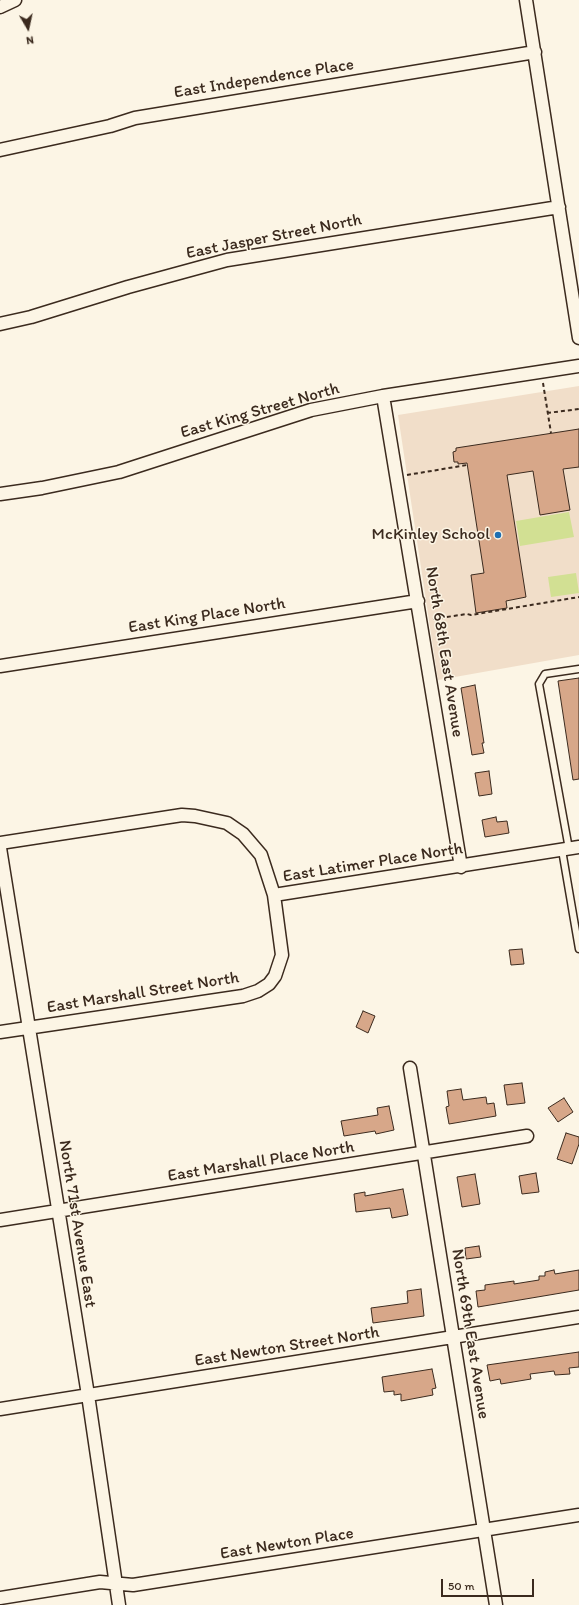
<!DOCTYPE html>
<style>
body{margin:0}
#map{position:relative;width:579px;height:1605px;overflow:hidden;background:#fcf5e5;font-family:Itim,sans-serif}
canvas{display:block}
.north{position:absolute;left:8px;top:8px;width:40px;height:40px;-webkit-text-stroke:3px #fcf5e5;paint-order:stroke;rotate:171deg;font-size:11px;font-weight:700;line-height:16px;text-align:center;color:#3b2a1e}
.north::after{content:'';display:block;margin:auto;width:14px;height:18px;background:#3b2a1e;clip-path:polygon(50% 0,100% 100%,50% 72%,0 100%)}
.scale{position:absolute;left:441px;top:1579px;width:93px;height:18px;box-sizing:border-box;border:2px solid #3b2a1e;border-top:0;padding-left:5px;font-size:12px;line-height:14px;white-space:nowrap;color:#3b2a1e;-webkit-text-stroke:3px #fcf5e5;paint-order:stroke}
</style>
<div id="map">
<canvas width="579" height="1605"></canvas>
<div class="north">N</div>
<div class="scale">50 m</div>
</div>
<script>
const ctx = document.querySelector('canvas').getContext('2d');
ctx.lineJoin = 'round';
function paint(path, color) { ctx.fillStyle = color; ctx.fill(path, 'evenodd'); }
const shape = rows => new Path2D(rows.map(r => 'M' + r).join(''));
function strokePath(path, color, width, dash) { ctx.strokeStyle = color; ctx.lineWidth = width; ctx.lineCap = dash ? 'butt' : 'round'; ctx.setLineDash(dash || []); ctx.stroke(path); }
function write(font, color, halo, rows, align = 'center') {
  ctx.font = font + ' Itim,sans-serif'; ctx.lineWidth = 3; ctx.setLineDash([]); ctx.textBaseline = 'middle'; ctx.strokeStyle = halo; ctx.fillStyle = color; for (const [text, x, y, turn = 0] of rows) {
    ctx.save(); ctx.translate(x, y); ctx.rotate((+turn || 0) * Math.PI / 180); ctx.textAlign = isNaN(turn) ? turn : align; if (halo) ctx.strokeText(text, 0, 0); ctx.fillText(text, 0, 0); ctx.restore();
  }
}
paint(shape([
 [579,386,579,655,438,680,398,415]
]), '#f1dec9');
paint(shape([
 [569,512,574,537,520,546,516,521],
 [576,573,579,593,551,597,548,577]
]), '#d2e093');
const building = shape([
 [579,429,579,467,563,469,570,510,540,515,533,471,507,475,526,597,506,601,507,608,476,613,471,575,484,573,467,463,458,464,458,462,454,462,453,452,456,451,456,448,579,429],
 [579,678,579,779,573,780,558,681,579,678],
 [475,685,484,743,482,743,484,753,472,755,461,688,475,685],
 [489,771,492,794,479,796,475,773,489,771],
 [496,817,497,822,507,821,509,833,485,837,482,820,496,817],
 [522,949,524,964,511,965,509,950,522,949],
 [363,1011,375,1016,368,1033,356,1027,363,1011],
 [522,1083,525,1103,507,1105,504,1085,522,1083],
 [461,1089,463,1100,486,1097,487,1104,494,1103,496,1116,449,1124,446,1107,449,1106,447,1091,461,1089],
 [564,1098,573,1112,558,1122,548,1108,564,1098],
 [389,1106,394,1130,376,1134,375,1131,344,1136,341,1121,378,1115,377,1108,389,1106],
 [566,1133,579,1137,579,1144,572,1164,557,1159,566,1133],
 [536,1173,539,1192,522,1194,519,1176,536,1173],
 [475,1174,480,1204,462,1207,457,1177,475,1174],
 [403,1189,408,1215,392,1218,390,1208,356,1212,354,1194,365,1192,365,1196,403,1189],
 [479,1246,481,1257,466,1259,465,1248,479,1246],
 [554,1270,555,1274,579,1270,579,1290,478,1307,476,1291,485,1290,485,1285,514,1281,514,1284,539,1280,539,1276,545,1276,545,1272,554,1270],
 [421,1289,424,1316,373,1323,371,1308,408,1303,407,1291,421,1289],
 [579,1352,579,1367,569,1368,570,1374,555,1375,554,1371,530,1374,531,1379,501,1384,500,1379,490,1381,487,1365,579,1352],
 [432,1369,436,1388,432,1389,433,1395,401,1401,401,1394,394,1395,394,1391,384,1392,382,1377,432,1369]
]);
paint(building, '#d7a789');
strokePath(building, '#3b2a1e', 1);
const service = shape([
 [569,849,539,684,545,674,579,669],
 [562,850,579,949]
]);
const minor = shape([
 [526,0,579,338],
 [0,7,15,0],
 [0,150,110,126,135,118,535,52],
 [0,324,31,317,128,287,227,260,559,207],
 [383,396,461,867],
 [0,494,42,488,119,472,311,410,383,396,579,366],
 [0,666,418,601],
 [0,843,182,815,195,816,227,823,243,834,261,855,274,895,282,955,275,976,269,984,258,991,243,996,0,1032],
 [0,848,88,1395,119,1605],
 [274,895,579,847],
 [410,1068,496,1605],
 [0,1220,527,1136],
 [0,1409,579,1317],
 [0,1598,100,1582,133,1585,579,1515]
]);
strokePath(service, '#3b2a1e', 9);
strokePath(minor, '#3b2a1e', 15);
strokePath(shape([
 [543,383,551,433],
 [547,413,579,409],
 [407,475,467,465],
 [433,619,467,614,471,615,579,597]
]), '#3b2a1e', 2, [4, 3]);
strokePath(service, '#fcf5e5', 6);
strokePath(minor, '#fcf5e5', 12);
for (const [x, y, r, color] of [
 [498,535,4,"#1f6fb2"]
]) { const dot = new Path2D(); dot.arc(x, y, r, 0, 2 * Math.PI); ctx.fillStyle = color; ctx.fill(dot); strokePath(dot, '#fcf5e5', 1.5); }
write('17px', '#3b2a1e', '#fcf5e5', [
 ["East Independence Place",264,79,-9],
 ["East Jasper Street North",274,237,-11],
 ["East King Street North",260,411,-16],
 ["East King Place North",207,616,-9],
 ["North 68th East Avenue",444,652,81],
 ["East Latimer Place North",373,863,-9],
 ["East Marshall Street North",143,993,-9],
 ["East Marshall Place North",261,1162,-9],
 ["North 71st Avenue East",77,1224,81],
 ["North 69th East Avenue",470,1334,81],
 ["East Newton Street North",287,1347,-9],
 ["East Newton Place",287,1544,-9]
]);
write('17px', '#3b2a1e', '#fcf5e5', [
 ["McKinley School",490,535]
], 'right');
</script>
